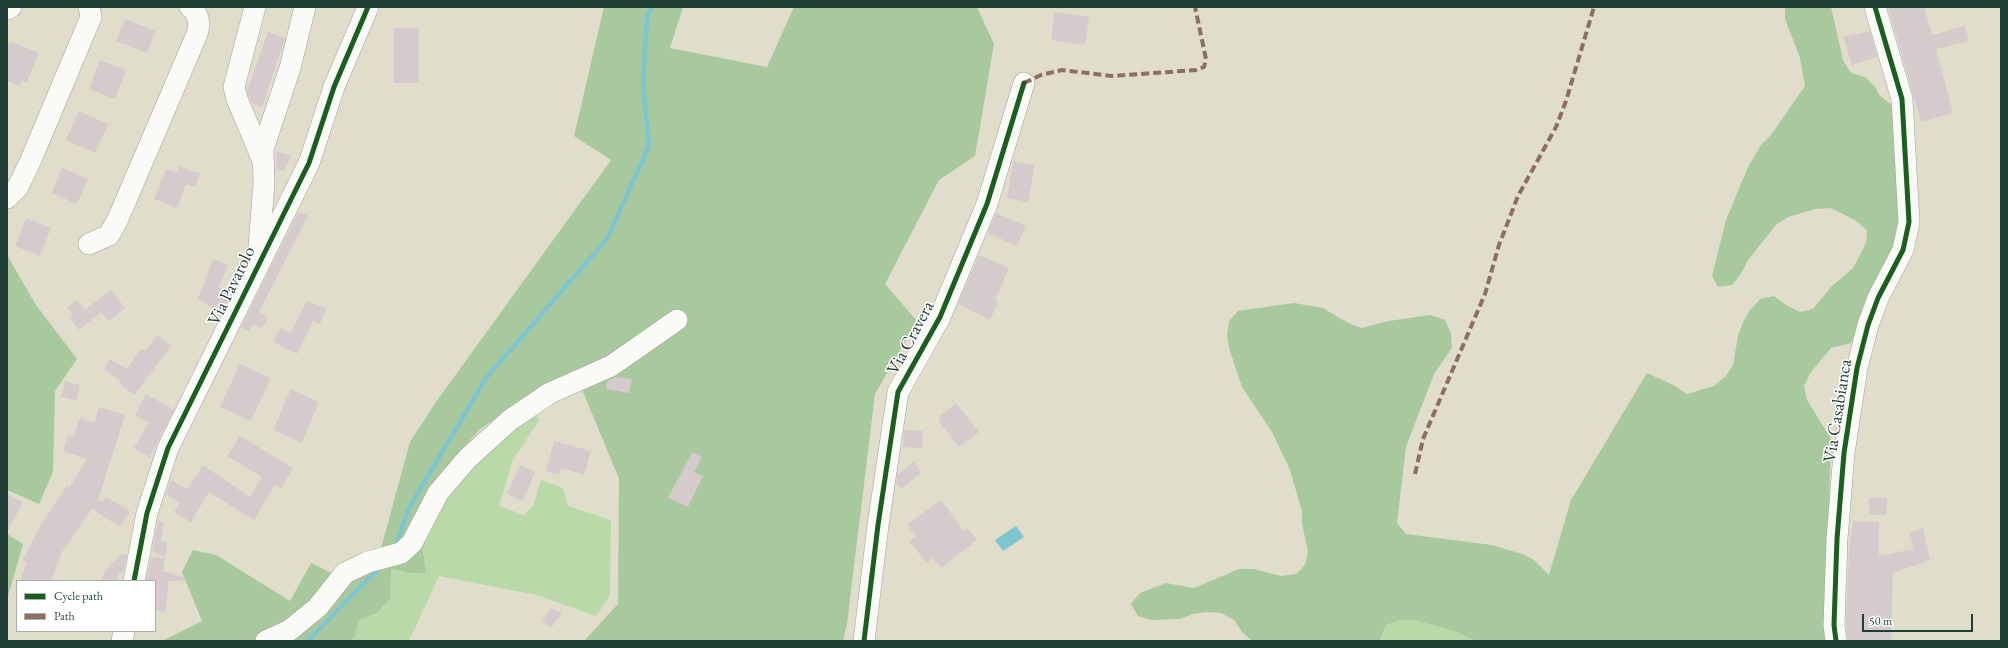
<!DOCTYPE html>
<style>
body{margin:0}
#map{position:relative;width:2008px;height:648px;overflow:hidden;background:#e1ddcb;font-family:"EB Garamond",serif}
canvas{display:block}
.frame{position:absolute;inset:0;border:8px solid #1f3d34;pointer-events:none}
.legend{position:absolute;left:16px;top:580px;width:140px;height:52px;box-sizing:border-box;background:#fff;border:1px solid #a5b1ae;margin:0;padding:5px 7px;list-style:none;font-size:12px;color:#1f3d34}
.legend li{display:flex;align-items:center;gap:8px;height:20px}
.legend b{width:20px;border:1px solid #a5b1ae}
.scale{position:absolute;left:1862px;top:614px;width:111px;height:18px;box-sizing:border-box;border:2px solid #1f3d34;border-top:0;padding-left:5px;font-size:12px;line-height:14px;white-space:nowrap;color:#1f3d34;-webkit-text-stroke:3px #fff;paint-order:stroke}
</style>
<div id="map">
<canvas width="2008" height="648"></canvas>
<div class="frame"></div>
<ul class="legend">
<li><b style="height:5px;background:#1b5e20"></b>Cycle path</li>
<li><b style="height:5px;background:#8d6e63"></b>Path</li>
</ul>
<div class="scale">50 m</div>
</div>
<script>
const ctx = document.querySelector('canvas').getContext('2d');
ctx.lineJoin = 'round';
function paint(path, color) { ctx.fillStyle = color; ctx.fill(path, 'evenodd'); }
const shape = rows => new Path2D(rows.map(r => 'M' + r).join(''));
function strokePath(path, color, width, dash) { ctx.strokeStyle = color; ctx.lineWidth = width; ctx.lineCap = dash ? 'butt' : 'round'; ctx.setLineDash(dash || []); ctx.stroke(path); }
function write(font, color, halo, rows, align = 'center') {
  ctx.font = font + ' "EB Garamond",serif'; ctx.lineWidth = 3; ctx.setLineDash([]); ctx.textBaseline = 'middle'; ctx.strokeStyle = halo; ctx.fillStyle = color; for (const [text, x, y, turn = 0] of rows) {
    ctx.save(); ctx.translate(x, y); ctx.rotate((+turn || 0) * Math.PI / 180); ctx.textAlign = isNaN(turn) ? turn : align; if (halo) ctx.strokeText(text, 0, 0); ctx.fillText(text, 0, 0); ctx.restore();
  }
}
paint(shape([
 [529,412,540,419,513,460,499,506,524,515,533,506,541,480,563,488,568,506,611,520,610,596,596,616,536,595,439,576,409,641,351,641,355,636,359,620,377,613,391,569,411,573,438,503],
 [1400,620,1415,620,1430,623,1457,632,1476,641,1381,641,1386,625]
]), '#b9daa8');
paint(shape([
 [604,7,683,7,670,48,767,67,794,7,977,7,994,44,975,156,939,180,885,284,917,321,875,394,847,624,843,641,584,641,618,604,619,479,579,382,532,394,480,429,440,475,422,546,426,573,411,573,391,569,390,598,377,613,359,620,355,636,351,641,162,641,202,621,182,572,193,550,216,555,290,601,311,563,344,579,380,552,410,442,436,402,611,160,574,136],
 [1785,7,1831,7,1843,60,1851,73,1865,77,1876,88,1879,95,1897,109,1899,227,1887,263,1851,343,1831,348,1811,372,1804,386,1807,400,1830,437,1832,444,1830,469,1827,595,1828,641,1476,641,1457,632,1415,620,1400,620,1386,625,1380,641,1252,641,1242,632,1234,620,1221,613,1207,612,1193,614,1180,619,1151,620,1138,616,1131,604,1140,593,1166,583,1194,588,1239,569,1254,569,1281,576,1296,574,1305,565,1308,551,1302,524,1302,511,1290,470,1272,432,1242,387,1229,348,1227,335,1229,321,1238,311,1294,303,1323,308,1348,323,1362,328,1389,321,1430,315,1445,320,1451,333,1452,348,1434,374,1406,447,1397,523,1406,534,1492,545,1522,554,1534,560,1549,575,1571,500,1647,373,1675,386,1687,394,1714,386,1726,376,1733,365,1738,336,1743,322,1750,310,1760,299,1774,296,1786,305,1800,312,1813,309,1831,287,1853,268,1866,243,1867,230,1855,220,1831,208,1815,209,1788,217,1776,225,1748,260,1741,274,1732,285,1718,287,1712,276,1726,220,1748,167,1761,145,1771,135,1805,86,1800,58,1785,19],
 [7,255,36,305,77,359,55,391,53,472,39,504,7,490],
 [7,534,23,544,7,600]
]), '#a8c99d');
paint(shape([
 [1016,526,1024,537,1003,551,995,540]
]), '#7ec5d0');
strokePath(shape([
 [395,548,409,508,486,378,607,239,649,146,643,85,647,17,652,7],
 [308,641,353,594,381,567]
]), '#7ec5d0', 4.5);
paint(shape([
 [1888,7,1924,7,1932,35,1965,26,1969,41,1936,49,1953,113,1921,122],
 [1055,12,1089,17,1085,45,1051,40],
 [125,19,155,31,147,53,116,41],
 [394,28,419,28,419,83,394,83],
 [1870,31,1877,57,1852,65,1843,37],
 [268,32,285,38,262,107,252,103,247,91],
 [10,41,39,53,27,82,22,80,19,86,7,81,7,49],
 [100,60,126,70,115,99,89,89],
 [79,111,108,124,95,153,66,140],
 [277,151,291,156,284,171,276,168],
 [1013,161,1035,165,1028,202,1007,198],
 [179,166,200,174,195,187,186,184,177,208,154,199,166,169,177,173],
 [62,168,88,179,77,204,52,193],
 [299,211,308,216,259,312,268,317,262,329,253,324,249,331,241,327],
 [996,213,1026,226,1017,246,988,233],
 [26,218,51,228,40,256,15,246],
 [979,255,1009,268,995,300,998,302,990,320,958,304],
 [213,259,228,265,219,287,231,293,221,313,198,299],
 [111,290,125,308,109,321,101,312,79,330,70,318,73,315,67,307,77,300,85,310],
 [307,301,326,308,320,324,313,321,297,354,273,342,280,328,291,333],
 [157,335,171,346,134,395,120,384,121,381,104,369,110,359,127,369,141,349,145,351],
 [240,364,271,378,251,421,220,407],
 [616,377,632,379,629,393,606,389,607,381],
 [65,381,80,385,76,401,61,397],
 [291,389,319,402,302,443,273,430],
 [146,394,174,410,150,457,134,448,149,423,135,415],
 [956,403,979,432,959,447,939,421,939,417],
 [99,407,125,415,98,500,103,502,106,497,130,511,120,527,92,509,62,552,51,581,20,581,27,563,23,560,39,528,67,485,70,487,87,459,63,451,68,435,74,437,80,418,94,423],
 [904,430,923,431,922,448,903,447],
 [240,436,293,468,281,488,275,485,254,520,209,492,191,522,174,512,180,503,166,494,171,480,187,489,203,465,250,497,262,477,227,456],
 [554,441,591,451,584,475,561,468,559,475,546,471],
 [692,452,702,457,694,472,703,476,688,507,668,498],
 [914,462,921,473,901,489,896,483,898,474],
 [520,465,535,472,523,501,507,494],
 [7,494,23,503,7,531],
 [1869,497,1887,498,1886,515,1869,515],
 [941,500,964,531,968,528,977,540,941,568,933,558,927,563,909,541,916,536,907,525],
 [158,519,164,523,161,540,167,543,165,558,152,550],
 [1853,521,1879,522,1879,556,1913,549,1910,532,1923,528,1930,560,1893,573,1891,641,1848,641,1846,624,1849,549],
 [122,554,127,554,123,573,119,572,118,581,101,581,105,572,103,572],
 [151,557,165,559,163,571,186,578,185,581,169,581,165,612,155,610,155,581,146,581],
 [551,608,562,613,551,628,542,621]
]), '#d6cbcc');
const minor = shape([
 [255,7,234,87,237,99,263,161],
 [7,9,11,7],
 [7,198,18,187,30,162,91,17,89,7],
 [89,244,109,235,118,219,197,34,199,26,198,18,194,10,190,7],
 [258,258,264,184,263,149,290,68,305,7],
 [134,581,147,513,168,448,309,163,334,87,368,7],
 [122,641,124,631],
 [266,641,290,630,318,607,345,573,368,562,401,553,412,543,438,493,467,459,510,420,550,393,611,366,677,320],
 [864,641,878,525,898,392,940,317,987,204,1024,83],
 [1836,641,1834,625,1837,539,1844,453,1857,368,1868,325,1878,298,1903,250,1909,222,1902,99,1875,7]
]);
strokePath(minor, '#a1a297', 22);
strokePath(minor, '#fafaf7', 21);
strokePath(shape([
 [1024,83,1041,75,1062,70,1112,76,1196,70,1204,67,1206,59,1195,7],
 [1415,474,1423,439,1485,294,1499,245,1518,196,1556,127,1566,101,1594,7]
]), '#8d6e63', 4, [8, 4]);
strokePath(shape([
 [134,581,147,513,168,448,309,163,334,87,368,7],
 [864,641,878,525,898,392,940,317,987,204,1024,83],
 [1836,641,1834,625,1837,539,1844,453,1857,368,1868,325,1878,298,1903,250,1909,222,1902,99,1875,7]
]), '#1b5e20', 5);
write('18px', '#1f3d34', '#fff', [
 ["Via Pavarolo",232,286,-64],
 ["Via Cravera",911,338,-62],
 ["Via Casabianca",1838,411,-81]
]);
</script>
